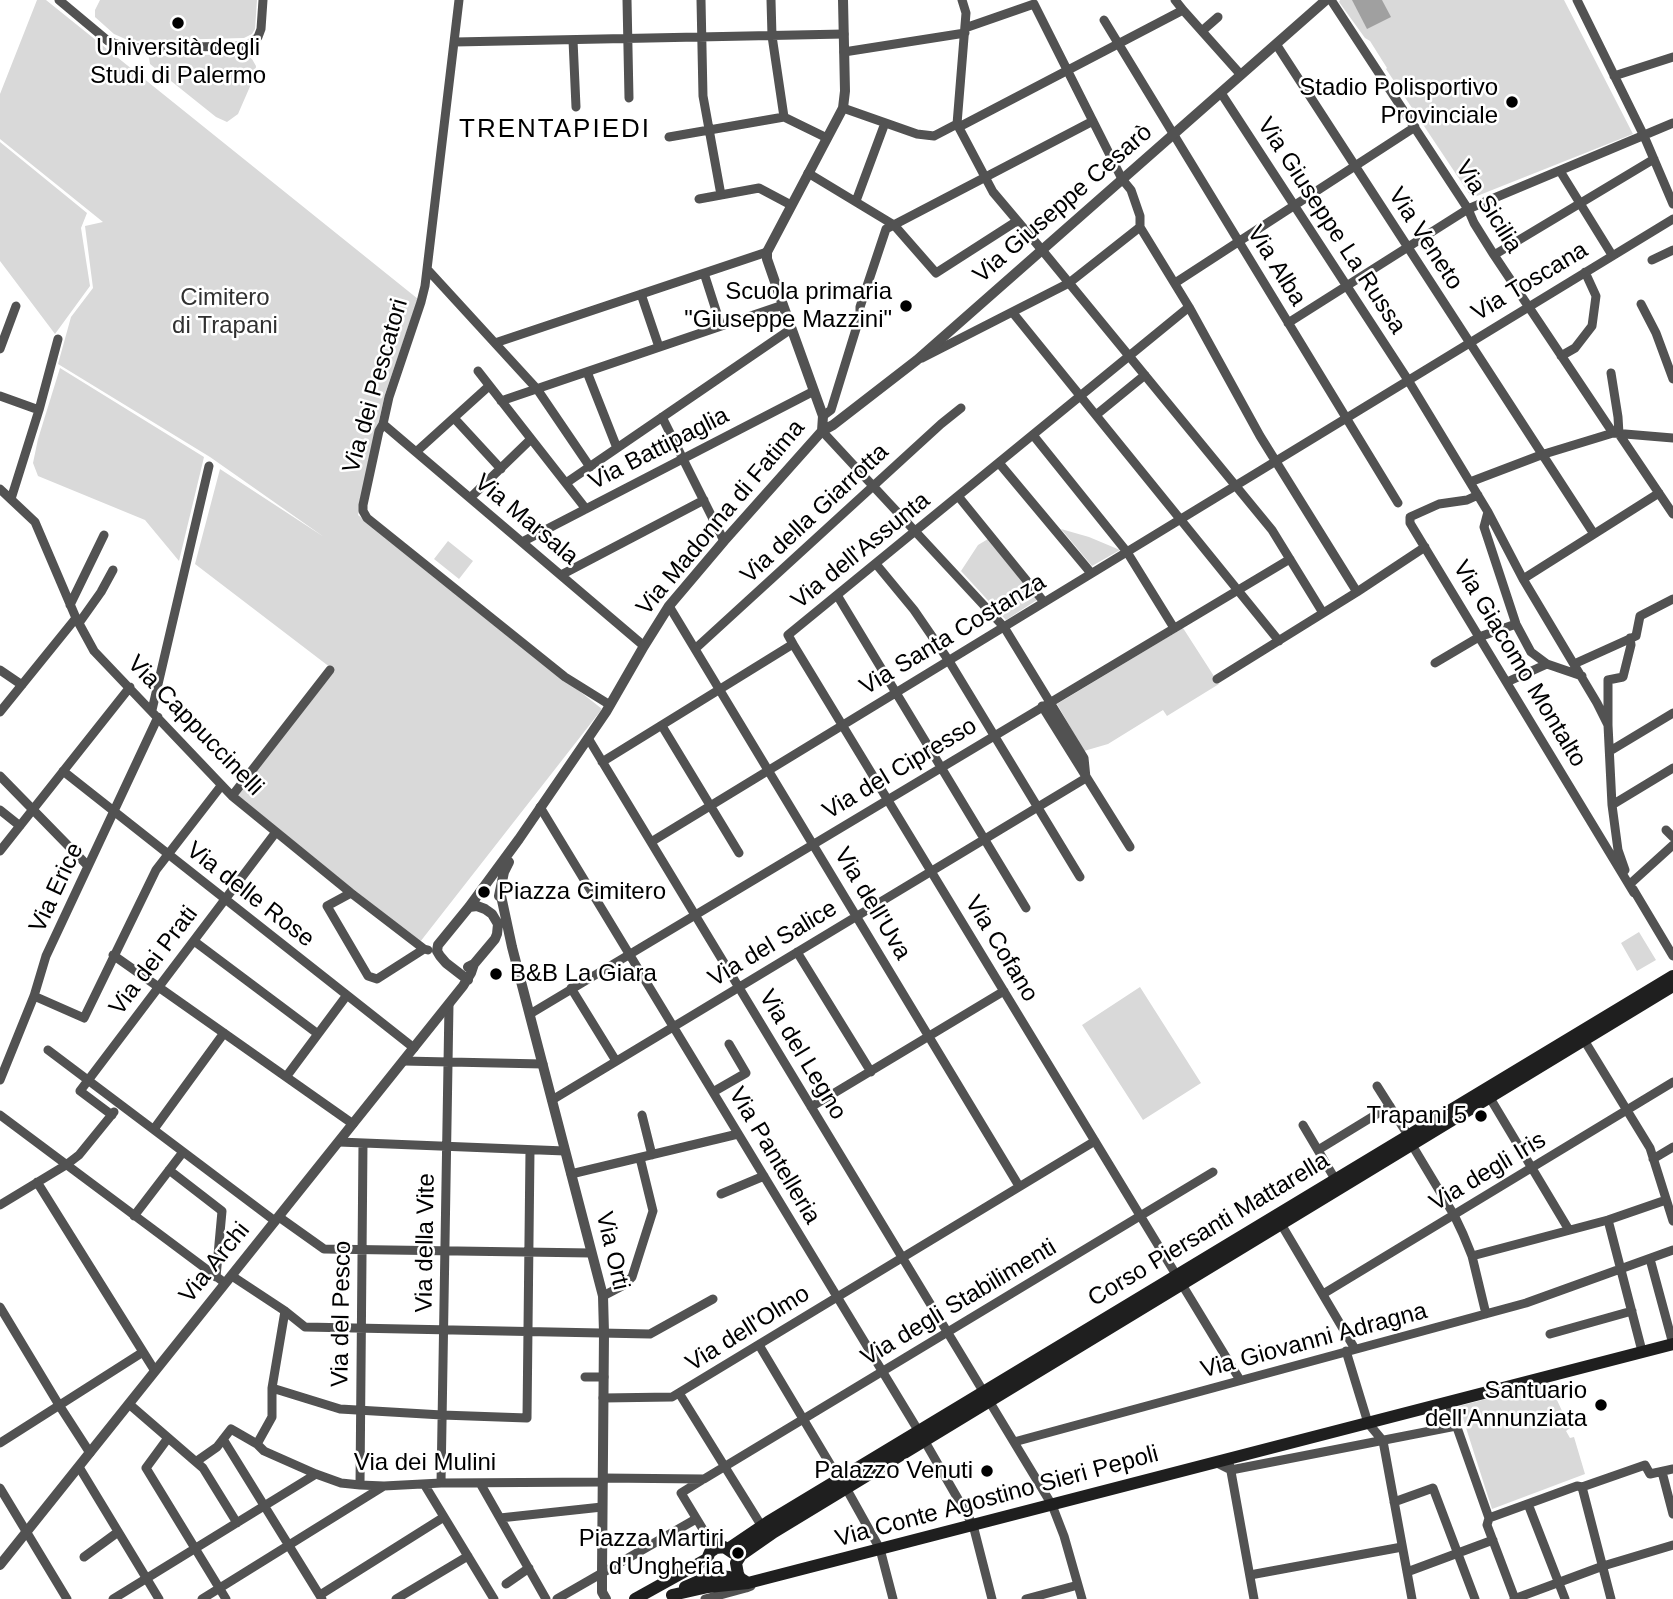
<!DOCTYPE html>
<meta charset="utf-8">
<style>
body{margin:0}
canvas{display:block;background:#fff}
</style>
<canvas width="1673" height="1599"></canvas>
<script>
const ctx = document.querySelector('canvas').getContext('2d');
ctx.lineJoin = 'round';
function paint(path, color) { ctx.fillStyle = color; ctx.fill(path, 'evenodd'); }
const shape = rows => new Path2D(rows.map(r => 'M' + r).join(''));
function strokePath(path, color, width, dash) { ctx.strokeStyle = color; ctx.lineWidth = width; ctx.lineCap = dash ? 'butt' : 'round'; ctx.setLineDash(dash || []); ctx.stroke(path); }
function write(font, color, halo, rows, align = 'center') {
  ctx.font = font + ' Helvetica,sans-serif'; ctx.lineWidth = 5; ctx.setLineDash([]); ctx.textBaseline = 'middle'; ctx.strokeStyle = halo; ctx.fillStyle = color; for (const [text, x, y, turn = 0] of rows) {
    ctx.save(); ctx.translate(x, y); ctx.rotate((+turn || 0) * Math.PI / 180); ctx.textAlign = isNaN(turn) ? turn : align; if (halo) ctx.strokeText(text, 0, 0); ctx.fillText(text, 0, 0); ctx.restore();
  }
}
paint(shape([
 [37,0,46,0,418,299,385,394,358,515,602,709,420,942,235,795,335,671,195,564,220,469,324,537,210,457,58,364,71,317,93,288,85,226,103,222,0,139,0,94],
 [100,0,257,0,255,29,252,34,244,38,130,41,114,34,95,17,95,10],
 [1340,0,1564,0,1633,134,1472,198,1386,69,1387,68,1370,41,1365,38,1339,2],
 [244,54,252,59,256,66,255,75,238,114,227,122,216,117,156,69,150,64,149,57,153,56],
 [0,142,87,213,81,228,90,286,55,334,0,261],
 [60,368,204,457,179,561,145,520,38,476,33,463,38,439],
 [1061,529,1089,537,1120,550,1092,566],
 [988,539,1037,600,1006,620,961,571,978,545],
 [448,541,473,561,459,579,434,559],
 [1183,628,1219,684,1167,716,1163,710,1108,744,1084,751,1057,704],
 [1639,932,1656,960,1637,971,1621,943],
 [1140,987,1201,1083,1143,1120,1082,1025],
 [1549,1383,1570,1428,1566,1431,1570,1438,1574,1437,1585,1474,1492,1509,1459,1406]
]), '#d9d9d9');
paint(shape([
 [1352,0,1382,0,1391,17,1367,29]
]), '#a0a0a0');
strokePath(shape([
 [59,0,108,41,128,48,247,46,258,37,261,29,263,0],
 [459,0,425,286,421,302,389,397,383,424,379,431,363,505,363,511,367,518,565,677,610,705],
 [627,0,629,98],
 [701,0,703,96,721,195],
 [771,0,772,36,784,117],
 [962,0,966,13,957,124,993,192,1042,250,1272,530,1323,613],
 [1175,0,1183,10],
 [1331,0,1468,209,1474,223,1494,255,1613,433],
 [1577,0,1644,136,1673,204],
 [1104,20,1398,503],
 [965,28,1034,4,1122,179,1131,190,1140,216,1140,227],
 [1202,31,1218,17],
 [573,40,576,107],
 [455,42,844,34],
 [1276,44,1594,534],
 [844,52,965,33],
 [1614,76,1673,57],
 [1221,93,1408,380,1488,512,1523,579,1597,703,1608,725],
 [843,108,917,134,934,136,957,124],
 [959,127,1183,10,1241,75],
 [669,137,784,117,827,138],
 [1560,171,1612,255],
 [808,173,894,225,936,273,1017,221],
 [699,199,759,188,791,205],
 [856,201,885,123],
 [1140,227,1189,307,1260,436,1357,592],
 [1494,255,1654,159],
 [1652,260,1673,250],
 [427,269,537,389,590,467],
 [704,273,721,326],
 [1175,283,1415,127],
 [641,294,659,347],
 [1641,304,1656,333,1673,379],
 [1013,313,1279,641],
 [1288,323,1468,209,1673,123],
 [495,343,767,252],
 [0,349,16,306],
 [1561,356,1575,348,1592,326,1596,296,1585,272],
 [922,358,1069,283,1140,227],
 [478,371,586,509],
 [587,372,617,448],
 [1611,373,1618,417,1619,434],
 [0,396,39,410],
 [501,401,783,305],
 [1096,415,1145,375],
 [823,416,831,410,860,316,860,307,886,229,1093,121],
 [662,417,724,541],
 [454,418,501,469],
 [383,424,644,646],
 [822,431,1004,627,1084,758,1086,778],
 [1619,434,1673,514],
 [1033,435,1127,552,1174,628],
 [416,452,489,386],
 [999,463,1091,573],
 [1470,482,1541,455,1613,433,1673,438],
 [566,483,791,329],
 [0,489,35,522,76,618,94,651,232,796,351,893,424,949],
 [1478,495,1467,500,1439,504,1410,517,1410,523,1634,893],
 [958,496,1044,602],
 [470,498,531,439],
 [11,499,39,410,58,339],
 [1488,512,1484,527,1516,624,1531,652,1547,664,1582,676],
 [522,542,814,391],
 [876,564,914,610,949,661,1080,877],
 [561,575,704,500],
 [1523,579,1659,493],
 [837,595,1026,908],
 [70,605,104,535],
 [669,606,1019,1186],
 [79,623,101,592,113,570],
 [793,644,1240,1380],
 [695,649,941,424,961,408],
 [1435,663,1479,637,1516,624],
 [1574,664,1636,636,1640,616,1673,599],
 [0,670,22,685],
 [1217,679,1357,592,1425,547],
 [1507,682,1547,664],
 [1042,706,1130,847],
 [152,710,209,466],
 [0,712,76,618],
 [662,726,739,853],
 [588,738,1052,1505,1064,1536,1082,1599],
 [1610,751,1673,713],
 [602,762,793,644,788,635,1189,307],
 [63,771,414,1048],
 [0,776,88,866],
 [232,796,330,670],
 [1612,805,1673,768],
 [540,807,924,1440,973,1525,992,1599],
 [0,810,20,826],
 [1666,830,1673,837],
 [651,842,1673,219],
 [0,851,130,687],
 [1625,870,1618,850,1612,805,1608,725,1608,680,1623,677,1631,645,1630,638],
 [1630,884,1673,845],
 [1633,889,1673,956],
 [351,893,327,906,368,976,377,979,424,949,428,950],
 [194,941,318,1034],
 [797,952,871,1072],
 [113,955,353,1124],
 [571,988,616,1061],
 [34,996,84,1018,156,870,221,786],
 [530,1014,1290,559],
 [1584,1040,1650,1148,1673,1221],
 [48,1050,275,1221],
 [403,1061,543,1064],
 [286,1077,347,995],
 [0,1080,34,996,46,956,158,717],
 [1377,1086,1408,1135],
 [713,1092,746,1073,729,1044],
 [1490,1098,1569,1230],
 [552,1100,1086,778],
 [811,1107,1004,991],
 [0,1115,225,1283],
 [112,1115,80,1091,276,832],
 [642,1115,652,1155],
 [1303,1125,1335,1179],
 [154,1129,224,1033],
 [339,1142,565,1151],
 [1412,1145,1454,1215,1463,1234,1472,1256,1486,1314],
 [1318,1150,1390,1106],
 [1653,1159,1673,1147],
 [169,1170,222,1211,216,1277],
 [571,1174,738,1134],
 [37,1182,155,1371],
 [721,1194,764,1176],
 [0,1205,66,1165,79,1155,114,1112],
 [134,1216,183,1152],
 [279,1217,324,1249,591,1253],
 [1608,1220,1642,1351],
 [1281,1224,1355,1349],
 [1472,1256,1608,1220,1666,1200],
 [1650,1259,1673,1344],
 [232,1276,285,1311,305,1327,650,1334,713,1299],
 [1323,1294,1673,1082],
 [603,1296,624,1285,632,1277,653,1211,640,1158],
 [0,1307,59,1405,90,1453],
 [1550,1334,1632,1311],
 [759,1345,839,1479],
 [1346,1351,1368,1423,1383,1441,1412,1599],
 [585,1377,604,1377],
 [272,1388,340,1409,442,1415,527,1418,530,1150],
 [679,1393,761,1525],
 [603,1398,672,1397,1095,1141],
 [1448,1402,1489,1518,1487,1525,1515,1599],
 [129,1404,203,1468,237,1523],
 [168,1438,146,1468,226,1599],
 [223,1439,322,1599],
 [1014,1442,1526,1303,1673,1250],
 [0,1443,143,1352],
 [257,1444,264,1451,316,1474,341,1483,360,1485,384,1486,441,1483,603,1482],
 [197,1461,217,1447,231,1429,257,1444,272,1417,272,1388,285,1311],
 [1215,1462,1231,1470,1456,1426],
 [1230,1466,1254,1599],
 [79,1467,159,1599],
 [1662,1472,1673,1514],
 [603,1478,704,1479,1213,1172],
 [702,1480,681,1493,704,1531,720,1547],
 [441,1483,449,1004],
 [480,1483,546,1599],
 [424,1484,494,1599],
 [360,1485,363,1143],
 [1582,1487,1645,1465,1650,1474,1673,1469],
 [0,1488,67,1599],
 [846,1488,880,1549,893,1599],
 [1394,1502,1433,1488,1475,1599],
 [1528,1504,1565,1599],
 [500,1518,602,1507],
 [1489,1518,1577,1486,1582,1487,1611,1599],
 [84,1557,118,1532],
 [1407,1572,1493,1540],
 [1250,1575,1402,1547],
 [506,1584,529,1568],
 [320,1595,444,1517],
 [113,1599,316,1474],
 [202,1599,384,1486],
 [396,1599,468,1556],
 [557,1599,696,1519],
 [705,1599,746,1588,751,1586],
 [1026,1599,1078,1585],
 [1514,1599,1603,1566,1673,1545]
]), '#525252', 9);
strokePath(shape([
 [822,431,833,425,917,360,1326,0],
 [500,891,512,947,603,1296,604,1333,602,1573,602,1592,606,1599],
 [499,896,504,872,509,862],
 [468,967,474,964,495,939,497,934,498,924,492,914,485,909,477,906,469,907],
 [468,980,446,963,440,956,437,951,438,945,469,907,519,839,606,712,644,646,669,606,724,541,822,431,823,416,783,305,767,259,767,252,843,108,845,91,843,0],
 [0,1565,463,986,471,973,474,964]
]), '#525252', 10);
strokePath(shape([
 [728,1549,768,1522,1673,976],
 [748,1583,740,1578,738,1574,736,1563,741,1555,774,1532,1673,986],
 [685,1587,701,1580,719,1576,729,1577,744,1583],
 [672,1595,708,1587,748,1583,1673,1344],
 [635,1599,707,1559,710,1552,716,1548,724,1547,733,1553]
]), '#1f1f1f', 12);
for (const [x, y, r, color] of [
 [178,23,7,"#000"],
 [1512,102,7,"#000"],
 [906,306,7,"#000"],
 [484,892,7,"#000"],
 [496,974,7,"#000"],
 [1481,1116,7,"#000"],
 [1601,1405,7,"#000"],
 [987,1471,7,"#000"],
 [738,1553,7,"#000"]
]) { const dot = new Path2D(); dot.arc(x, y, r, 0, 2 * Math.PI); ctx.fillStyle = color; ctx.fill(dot); strokePath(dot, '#fff', 2.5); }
write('24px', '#000', '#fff', [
 ["Università degli",178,48,"center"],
 ["Studi di Palermo",178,76,"center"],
 ["Stadio Polisportivo",1498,88],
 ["Provinciale",1498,116],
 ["Scuola primaria",892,292],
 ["\"Giuseppe Mazzini\"",892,320],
 ["Piazza Cimitero",498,892,"left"],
 ["B&B La Giara",510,974,"left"],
 ["Trapani 5",1467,1116],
 ["Santuario",1587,1391],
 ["dell'Annunziata",1587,1419],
 ["Palazzo Venuti",973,1471],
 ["Piazza Martiri",724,1539],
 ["d'Ungheria",724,1567]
], 'right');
write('24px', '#000', '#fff', [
 ["Via Giuseppe Cesarò",1063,204,-41],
 ["Via Sicilia",1488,207,58],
 ["Via Giuseppe La Russa",1331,226,57],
 ["Via Veneto",1425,239,57],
 ["Via Alba",1276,266,58],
 ["Via Toscana",1530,282,-31],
 ["Via dei Pescatori",376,386,-74],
 ["Via Battipaglia",659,449,-27],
 ["Via della Giarrotta",815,514,-43],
 ["Via Madonna di Fatima",721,518,-50],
 ["Via Marsala",526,520,40],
 ["Via dell'Assunta",861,551,-39],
 ["Via Santa Costanza",953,635,-31],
 ["Via Giacomo Montalto",1519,664,59],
 ["Via Cappuccinelli",195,726,46],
 ["Via del Cipresso",900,769,-31],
 ["Via Erice",57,888,-65],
 ["Via delle Rose",250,895,38],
 ["Via dell'Uva",872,904,59],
 ["Via del Salice",773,944,-31],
 ["Via Cofano",1001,949,59],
 ["Via dei Prati",154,961,-53],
 ["Via del Legno",802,1055,59],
 ["Via Pantelleria",774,1156,59],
 ["Via degli Iris",1488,1172,-31],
 ["Corso Piersanti Mattarella",1209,1230,-31],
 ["Via della Vite",426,1243,-89],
 ["Via Orti",612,1251,77],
 ["Via Archi",215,1263,-51],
 ["Via degli Stabilimenti",959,1303,-31],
 ["Via del Pesco",342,1314,-89],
 ["Via dell'Olmo",748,1329,-32],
 ["Via Giovanni Adragna",1314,1341,-15],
 ["Via dei Mulini",425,1463],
 ["Via Conte Agostino Sieri Pepoli",997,1497,-15]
]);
write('24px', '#303030', '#fff', [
 ["Cimitero",225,298],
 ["di Trapani",225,326]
]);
ctx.letterSpacing = '2px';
write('26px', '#000', '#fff', [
 ["TRENTAPIEDI",555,130]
]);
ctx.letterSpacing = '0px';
</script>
